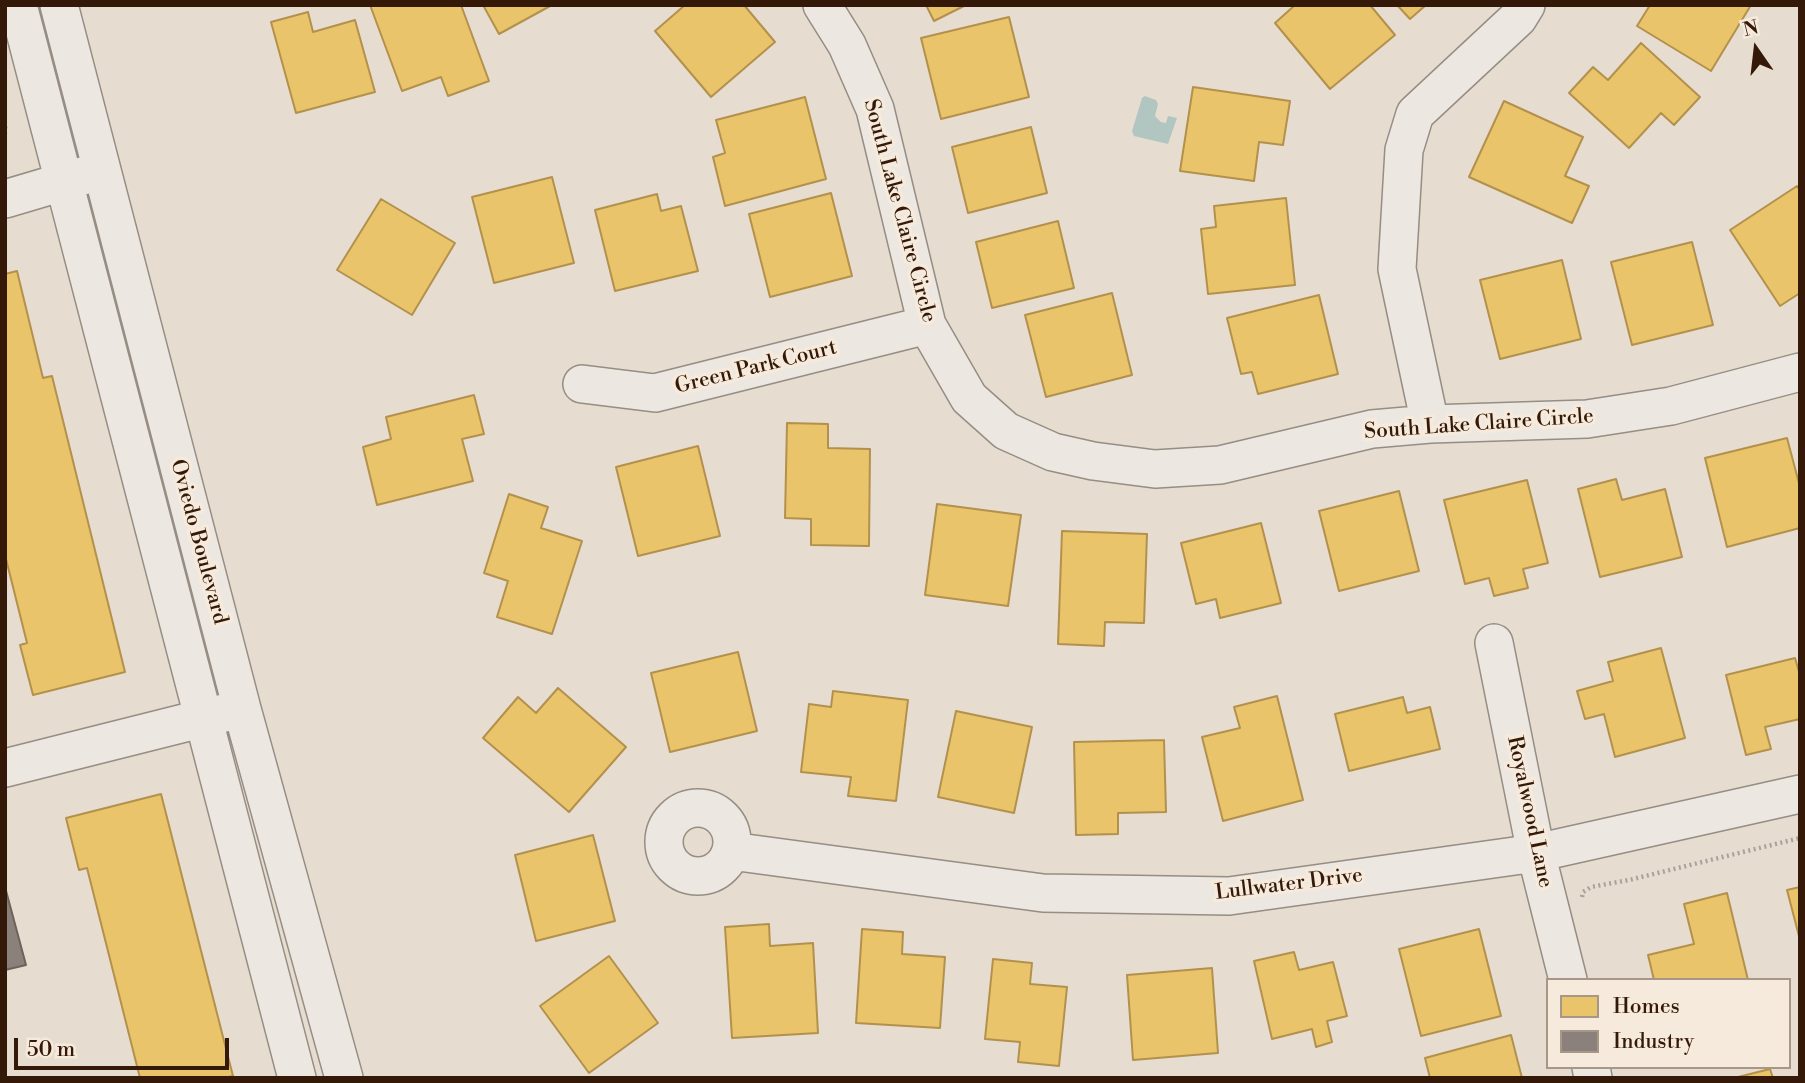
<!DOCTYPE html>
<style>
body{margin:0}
#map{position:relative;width:1805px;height:1083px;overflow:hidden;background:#e6ddd0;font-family:"Libre Bodoni",serif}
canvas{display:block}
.frame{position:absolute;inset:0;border:7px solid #341908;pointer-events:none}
.legend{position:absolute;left:1546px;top:978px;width:245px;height:91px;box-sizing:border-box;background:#f5eadb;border:2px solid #a89687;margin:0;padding:9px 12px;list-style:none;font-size:21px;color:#341908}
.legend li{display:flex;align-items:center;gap:14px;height:35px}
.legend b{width:35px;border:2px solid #a89687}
.north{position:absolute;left:1721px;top:14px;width:70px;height:70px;-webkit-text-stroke:5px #f5eadb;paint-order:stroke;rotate:346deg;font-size:19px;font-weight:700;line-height:28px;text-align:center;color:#341908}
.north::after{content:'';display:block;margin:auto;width:24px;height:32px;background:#341908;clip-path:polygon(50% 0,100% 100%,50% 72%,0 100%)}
.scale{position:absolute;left:14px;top:1038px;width:215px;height:32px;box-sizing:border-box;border:4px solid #341908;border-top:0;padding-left:9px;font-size:21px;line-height:24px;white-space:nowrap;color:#341908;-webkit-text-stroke:5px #f5eadb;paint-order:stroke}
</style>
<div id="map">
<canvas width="1805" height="1083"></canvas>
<div class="frame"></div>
<ul class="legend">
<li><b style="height:19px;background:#e9c46a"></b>Homes</li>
<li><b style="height:19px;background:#8a817c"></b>Industry</li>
</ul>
<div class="north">N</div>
<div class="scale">50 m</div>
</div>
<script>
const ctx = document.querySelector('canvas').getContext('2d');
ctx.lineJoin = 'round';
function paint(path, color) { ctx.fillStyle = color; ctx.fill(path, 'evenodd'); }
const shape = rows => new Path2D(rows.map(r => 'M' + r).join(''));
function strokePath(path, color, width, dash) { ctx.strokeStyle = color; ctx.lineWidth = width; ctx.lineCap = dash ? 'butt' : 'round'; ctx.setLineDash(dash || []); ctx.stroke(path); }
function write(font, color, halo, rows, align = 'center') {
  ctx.font = font + ' "Libre Bodoni",serif'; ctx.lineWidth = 7; ctx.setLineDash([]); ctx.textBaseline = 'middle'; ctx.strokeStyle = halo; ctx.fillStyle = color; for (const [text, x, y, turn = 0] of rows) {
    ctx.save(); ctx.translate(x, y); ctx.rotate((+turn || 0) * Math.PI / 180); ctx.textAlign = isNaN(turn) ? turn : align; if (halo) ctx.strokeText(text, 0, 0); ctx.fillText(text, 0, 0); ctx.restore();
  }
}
paint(shape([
 [1145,96,1156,100,1158,104,1155,116,1161,122,1166,123,1168,116,1177,118,1168,144,1134,136,1132,131,1142,98]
]), '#b1c6c0');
const homes = shape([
 [370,5,461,5,489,81,448,96,441,77,402,91,370,5],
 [483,5,552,5,499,34,483,5],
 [685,5,744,5,775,42,711,97,655,31,685,5],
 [926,5,966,5,934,21,926,5],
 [1370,5,1395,35,1330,89,1275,23,1295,5,1370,5],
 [1397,5,1426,5,1410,19,1397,5],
 [1650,5,1751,5,1711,71,1637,26,1650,5],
 [308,12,313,32,355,20,375,92,296,113,271,22,308,12],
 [1009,17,1029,97,941,119,921,38,1009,17],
 [1641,43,1700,97,1674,125,1661,113,1629,148,1569,93,1593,67,1608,80,1641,43],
 [1193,87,1290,101,1283,145,1259,142,1254,181,1180,171,1193,87],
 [805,97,826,179,725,206,713,157,725,153,716,120,805,97],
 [1504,101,1583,137,1565,176,1589,186,1572,223,1469,177,1504,101],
 [1031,127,1047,193,968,213,952,147,1031,127],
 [552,177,574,263,494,283,472,197,552,177],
 [1797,186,1800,190,1800,293,1780,306,1730,230,1797,186],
 [831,193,852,276,770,297,749,214,831,193],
 [657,194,661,211,681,206,698,271,615,291,595,210,657,194],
 [1286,198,1295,285,1208,294,1201,229,1216,227,1214,206,1286,198],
 [381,199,455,243,412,315,337,270,381,199],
 [1058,221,1074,288,992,308,976,242,1058,221],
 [1692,242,1713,325,1632,345,1611,262,1692,242],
 [1562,260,1581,339,1500,359,1480,280,1562,260],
 [17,271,43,378,52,376,125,672,33,695,20,645,27,643,5,555,5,274,17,271],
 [1112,293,1132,375,1046,397,1025,315,1112,293],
 [1319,295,1338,374,1258,394,1252,372,1241,374,1227,318,1319,295],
 [474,395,484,434,462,439,473,481,377,505,363,447,391,439,386,417,474,395],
 [787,423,828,424,828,448,870,449,869,546,811,545,811,519,785,518,787,423],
 [1787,438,1800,487,1800,528,1727,547,1705,458,1787,438],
 [698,446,720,536,638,556,616,467,698,446],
 [1616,479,1622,500,1665,489,1682,557,1600,577,1578,489,1616,479],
 [1527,480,1548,563,1523,569,1528,588,1494,596,1489,578,1465,584,1444,500,1527,480],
 [1399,491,1419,571,1339,591,1319,511,1399,491],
 [509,494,548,507,541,528,582,541,552,634,497,617,508,581,484,573,509,494],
 [937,504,1021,515,1008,606,925,595,937,504],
 [1261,523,1281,603,1220,618,1216,599,1196,604,1181,543,1261,523],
 [1062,531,1147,534,1144,623,1105,622,1104,646,1058,644,1062,531],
 [1661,648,1685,738,1615,757,1604,714,1585,719,1577,691,1613,681,1608,662,1661,648],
 [738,652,757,731,670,752,651,673,738,652],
 [1795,658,1800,675,1800,719,1765,727,1771,749,1746,755,1726,675,1795,658],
 [558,688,626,747,569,812,483,738,518,697,536,713,558,688],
 [833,691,908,700,896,801,848,796,851,777,801,772,809,704,831,707,833,691],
 [1277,696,1303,800,1223,821,1202,737,1240,728,1234,707,1277,696],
 [1403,697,1407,713,1430,707,1440,749,1349,771,1335,714,1403,697],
 [956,711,1032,727,1014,813,938,797,956,711],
 [1164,740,1166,812,1118,813,1118,834,1076,835,1074,742,1164,740],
 [161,794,233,1076,224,1078,140,1078,87,868,79,870,66,818,161,794],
 [593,835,615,921,536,941,515,855,593,835],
 [1800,887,1800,940,1787,890,1800,887],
 [1727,893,1748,980,1654,980,1648,955,1694,944,1684,904,1727,893],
 [769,924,770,946,813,943,818,1033,732,1038,725,927,769,924],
 [862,929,903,932,902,954,945,957,940,1028,856,1023,862,929],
 [1479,929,1501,1016,1421,1036,1399,949,1479,929],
 [1294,952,1299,970,1333,962,1347,1016,1327,1021,1332,1042,1316,1047,1312,1029,1272,1039,1254,961,1294,952],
 [609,956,658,1023,589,1073,540,1006,609,956],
 [993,959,1032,963,1030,984,1067,987,1059,1066,1018,1062,1020,1042,985,1039,993,959],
 [1212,968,1218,1053,1133,1060,1127,975,1212,968],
 [1511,1035,1522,1078,1430,1078,1425,1058,1511,1035],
 [1770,1069,1773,1078,1734,1078,1770,1069]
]);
paint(homes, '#e9c46a');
strokePath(homes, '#b3914d', 2);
const industry = shape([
 [5,887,26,965,5,970,5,887]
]);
paint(industry, '#8a817c');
strokePath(industry, '#706259', 2);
const minor = shape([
 [18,5,297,1078],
 [59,5,242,709,344,1078],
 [822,5,847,45,875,109,927,325,969,398,1006,431,1053,452,1093,461,1155,469,1220,465,1372,429,1430,424,1587,419,1671,406,1800,372],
 [5,199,86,175],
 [582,384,655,393,927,325],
 [1430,424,1397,269,1404,150,1415,114,1518,18,1526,5],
 [1494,643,1536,853,1568,980],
 [5,768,228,712],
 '664 842a34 34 0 1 1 68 0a34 34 0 1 1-68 0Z',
 [731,851,1043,893,1229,896,1536,853,1800,794],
 [1591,1067,1593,1078]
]);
strokePath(minor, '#968d84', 40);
strokePath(shape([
 [5,128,7,129,5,133],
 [1582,897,1583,892,1591,887,1629,880,1800,838]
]), '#a8a29b', 4.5, [2, 3.5]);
strokePath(minor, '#ece7e0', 37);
write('21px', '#341908', '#f5eadb', [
 ["South Lake Claire Circle",899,211,75],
 ["Green Park Court",756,368,-14],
 ["South Lake Claire Circle",1479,425,-4],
 ["Oviedo Boulevard",198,542,75],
 ["Royalwood Lane",1529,812,78],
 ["Lullwater Drive",1289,885,-7]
]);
</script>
